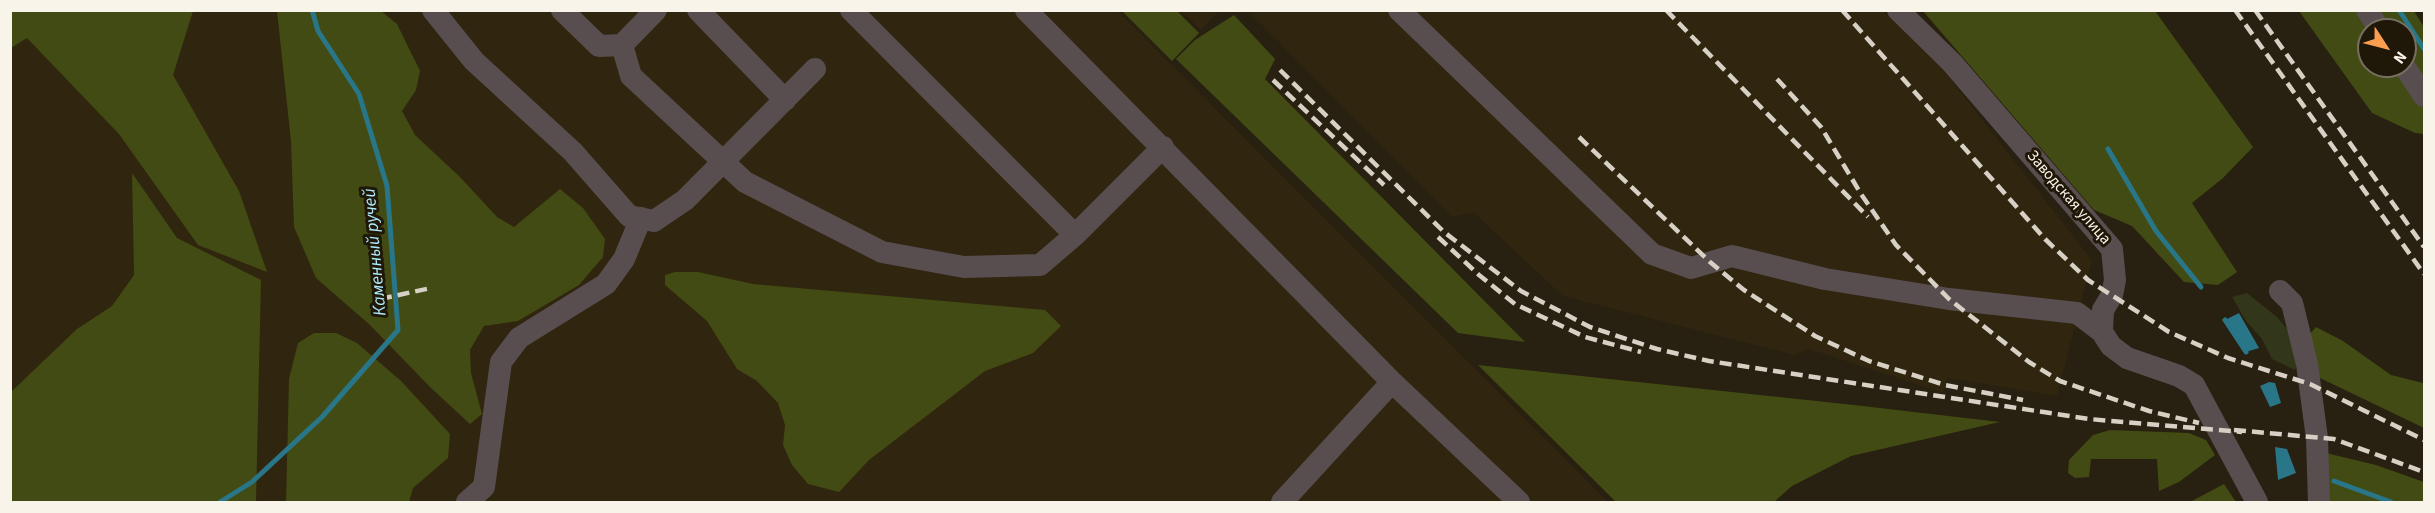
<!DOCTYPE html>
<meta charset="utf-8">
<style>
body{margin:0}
#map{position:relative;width:2435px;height:513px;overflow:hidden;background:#282010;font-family:"Source Sans 3",sans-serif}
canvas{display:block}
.frame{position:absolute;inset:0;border:12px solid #f9f4ea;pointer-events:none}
.north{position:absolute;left:2357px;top:18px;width:60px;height:60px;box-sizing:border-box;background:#1f1707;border:2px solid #766f62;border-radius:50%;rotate:126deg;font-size:16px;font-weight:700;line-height:24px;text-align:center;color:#f9f4ea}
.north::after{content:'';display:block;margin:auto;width:21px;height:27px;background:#fb9e50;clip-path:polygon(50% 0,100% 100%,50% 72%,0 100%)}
</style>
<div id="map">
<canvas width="2435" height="513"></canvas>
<div class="frame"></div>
<div class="north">N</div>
</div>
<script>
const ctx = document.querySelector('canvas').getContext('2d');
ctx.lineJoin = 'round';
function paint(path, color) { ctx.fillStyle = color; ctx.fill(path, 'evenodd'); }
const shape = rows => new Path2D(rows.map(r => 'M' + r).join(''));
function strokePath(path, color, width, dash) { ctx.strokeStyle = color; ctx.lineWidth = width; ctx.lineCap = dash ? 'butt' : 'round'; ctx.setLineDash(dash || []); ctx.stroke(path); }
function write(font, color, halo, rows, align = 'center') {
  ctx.font = font + ' "Source Sans 3",sans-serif'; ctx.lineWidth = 6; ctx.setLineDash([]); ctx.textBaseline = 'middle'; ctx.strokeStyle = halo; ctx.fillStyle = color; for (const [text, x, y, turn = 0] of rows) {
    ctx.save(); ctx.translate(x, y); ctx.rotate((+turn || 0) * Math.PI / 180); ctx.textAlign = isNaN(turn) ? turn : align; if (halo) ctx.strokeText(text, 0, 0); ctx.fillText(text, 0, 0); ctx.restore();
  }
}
paint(shape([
 [10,11,1118,11,1608,502,11,502],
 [1181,11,1219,11,1201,30],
 [1248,11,1883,11,1944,71,2092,260,2057,396,1947,378,1943,393,1809,349,1794,355,1563,296,1473,212,1452,217]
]), '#30250e');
paint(shape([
 [2247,293,2277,317,2294,337,2299,358,2295,370,2272,359,2262,339,2246,321,2232,297]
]), '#323719');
paint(shape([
 [11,10,193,11,173,75,239,191,267,272,198,245,119,134,27,38,11,48],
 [277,11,381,11,397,24,420,71,416,90,402,111,415,135,460,177,497,217,514,227,560,189,583,208,605,239,603,257,579,285,518,321,484,326,470,350,471,373,482,414,470,424,430,387,370,325,316,278,294,227,291,141],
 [1122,11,1177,11,1199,33,1172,61],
 [1923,11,2155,11,2253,147,2223,178,2192,203,2237,272,2218,285,2184,282,2132,226,2094,210],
 [2299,11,2414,11,2424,27,2424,134,2415,133,2372,113],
 [2369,30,2405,30,2405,66,2369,66],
 [1234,15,1275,59,1265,79,1525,342,1458,333,1176,59,1195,40],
 [132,173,177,238,261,280,256,502,11,502,11,392,77,329,112,306,134,275],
 [675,272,698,272,753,284,1045,310,1061,326,1033,353,985,371,869,460,839,492,808,484,792,465,783,445,785,425,778,403,757,381,737,369,707,321,665,285,665,275],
 [2316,327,2343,341,2391,375,2423,383,2424,428,2320,378,2315,371,2306,338],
 [314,333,336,333,357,343,401,381,450,434,448,458,413,488,409,502,286,502,289,379,298,343],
 [1478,365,1854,405,2000,422,1851,456,1792,486,1774,502,1616,502],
 [2110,430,2189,433,2206,440,2215,455,2179,482,2159,491,2157,459,2091,459,2089,477,2075,478,2068,473,2069,460,2093,435],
 [2326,453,2376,465,2424,482,2424,502,2329,502],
 [2224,484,2236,502,2190,502]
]), '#424b13');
paint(shape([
 [2239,313,2259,348,2246,352,2225,320],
 [2269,382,2275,383,2281,403,2270,407,2260,386],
 [2275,447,2287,449,2296,473,2278,480]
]), '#287688');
strokePath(shape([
 [2399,10,2424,49],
 [2108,149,2156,231,2201,287],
 [2225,320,2246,352],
 [2334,481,2391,502],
 [220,502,252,482,322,417,398,330,387,186,359,94,318,31,312,10]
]), '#287688', 5);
strokePath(shape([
 [433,10,474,61,573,152,629,216,654,221,685,200,815,69],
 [562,10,599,46,622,45],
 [656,10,622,45,631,76,745,182,882,252,964,267,1040,265,1075,235,1163,147],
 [698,10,785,100],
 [851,10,1075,235],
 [1026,10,1392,382,1519,502],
 [1399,10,1652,254,1691,268,1732,256,1825,279,1949,299,2077,313,2102,332],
 [1898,10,1952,63,2112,249,2115,280,2112,295,2103,310,2102,332,2111,346,2127,358,2179,376,2194,385,2257,502],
 [2367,10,2380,30],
 [2404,66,2424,96],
 [2280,291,2292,303,2307,364,2317,438,2319,502],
 [467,502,484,487,501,362,519,338,606,284,624,259,641,218],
 [1282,502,1392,382]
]), '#584e4f', 22);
strokePath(shape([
 [1666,10,1868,217],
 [1842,10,2045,239,2088,280,2169,332,2228,358,2310,384,2424,440],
 [2235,10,2424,274],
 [2255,10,2424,247],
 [1280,70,1444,232,1521,291,1590,327,1657,349,1709,361,2089,419,2242,432],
 [1777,79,1821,127,1861,194,1896,245,1949,299,2029,362,2060,381,2149,411,2199,423],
 [1273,80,1384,185],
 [1579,137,1710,262,1744,290,1815,336,1869,361,1945,385,2023,400],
 [1438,237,1479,275,1515,304,1585,337,1641,352],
 [380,299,431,288],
 [2234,430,2334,439,2424,472]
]), '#d6d0c5', 4.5, [12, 6]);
write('16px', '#f9f4ea', '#1f1707', [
 ["Заводская улица",2068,198,49]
]);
write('italic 18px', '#aeebfc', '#1f1707', [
 ["Каменный ручей",376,252,-95]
]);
</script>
